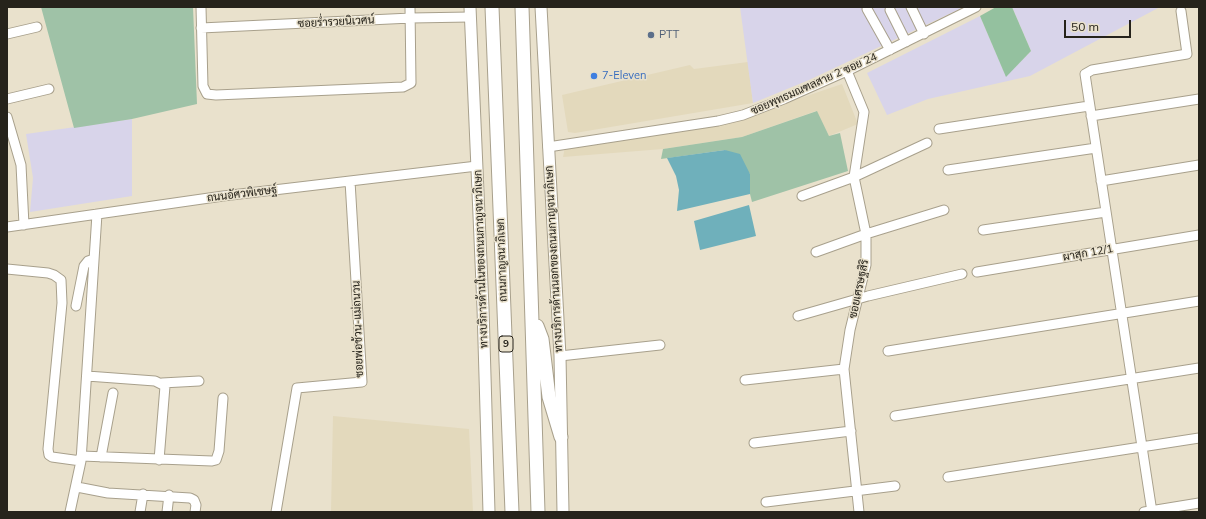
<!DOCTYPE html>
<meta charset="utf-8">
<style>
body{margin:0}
#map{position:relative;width:1206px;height:519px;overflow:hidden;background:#e9e1cc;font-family:Mulish,sans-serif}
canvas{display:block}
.frame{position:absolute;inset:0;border:8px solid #26231b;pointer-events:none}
.scale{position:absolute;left:1064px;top:20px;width:67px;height:18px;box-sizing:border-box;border:2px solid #26231b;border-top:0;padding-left:5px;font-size:12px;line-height:14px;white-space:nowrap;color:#26231b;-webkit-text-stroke:3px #e9e1cc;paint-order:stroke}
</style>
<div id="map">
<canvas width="1206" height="519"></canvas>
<div class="frame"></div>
<div class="scale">50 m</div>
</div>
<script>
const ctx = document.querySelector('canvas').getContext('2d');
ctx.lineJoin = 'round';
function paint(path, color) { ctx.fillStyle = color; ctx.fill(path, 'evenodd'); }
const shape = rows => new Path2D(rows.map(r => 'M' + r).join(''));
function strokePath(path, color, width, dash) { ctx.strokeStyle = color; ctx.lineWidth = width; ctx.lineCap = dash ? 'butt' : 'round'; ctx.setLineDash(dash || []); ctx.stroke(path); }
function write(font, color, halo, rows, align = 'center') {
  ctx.font = font + ' Mulish,Sarabun,sans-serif'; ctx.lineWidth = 3; ctx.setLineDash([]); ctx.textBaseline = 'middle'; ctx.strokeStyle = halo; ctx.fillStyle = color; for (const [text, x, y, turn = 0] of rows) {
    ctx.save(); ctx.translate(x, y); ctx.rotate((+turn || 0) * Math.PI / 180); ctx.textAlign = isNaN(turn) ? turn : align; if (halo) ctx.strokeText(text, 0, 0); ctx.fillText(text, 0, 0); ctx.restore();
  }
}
paint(shape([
 [748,62,753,103,575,133,568,132,562,95,690,65,694,69],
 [842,84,858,124,829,136,816,111,742,137,663,149,563,157,565,147,727,123],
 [333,416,469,429,473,512,331,512]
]), '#e3d9bc');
paint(shape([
 [740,7,964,7,809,80,753,103],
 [1012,7,1160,7,1030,76,928,99,887,115,867,73,980,16,1006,76,1031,51],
 [132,119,132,196,30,212,33,178,26,134]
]), '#d8d4ea');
paint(shape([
 [41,7,193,7,197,104,132,119,74,128],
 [817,111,829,136,840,133,848,171,752,202,750,194,750,174,725,150,661,159,663,149,742,137]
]), '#9fc2a7');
paint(shape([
 [996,7,1012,7,1031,51,1006,77,980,16]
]), '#94c19f');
paint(shape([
 [725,150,740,154,750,174,750,194,677,211,679,190,676,176,667,158],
 [749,205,756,236,700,250,694,221]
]), '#6fb0bb');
const minor = shape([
 [201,7,203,86,207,94,216,95,403,87,411,83,410,7],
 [911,7,924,34],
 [867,9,890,50],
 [890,10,906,42],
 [201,28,411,18,470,17],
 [7,34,37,27],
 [847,71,864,112,854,177,866,234,866,265,850,330,844,369,859,512],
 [7,99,49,89],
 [1091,116,1199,99],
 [7,117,21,165,24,225],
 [939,129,1089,106],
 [548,147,718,121,743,115,784,99,847,71,976,7],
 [948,170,1096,148],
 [1101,181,1199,165],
 [802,196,854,177,927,143],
 [7,227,223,196,477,166],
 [983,230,1106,212],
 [816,252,866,234,944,210],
 [7,269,48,273,54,275,61,280,62,303,48,449,49,455,52,457,81,461],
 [977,272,1199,235],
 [76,306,84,266,88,261,94,259],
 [798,316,868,296,962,274],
 [888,351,1199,301],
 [560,356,660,345],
 [87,376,155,381,165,386,159,460],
 [745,380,844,369],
 [162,383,199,381],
 [895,416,1199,368],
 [754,443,851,431],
 [81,456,212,461,216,460,219,451,223,398],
 [101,457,113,393],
 [948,477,1199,438],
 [77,487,108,493,190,498,194,500,196,505,195,512],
 [766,502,895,486],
 [70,512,81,461,97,214],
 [140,512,143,494],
 [167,512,169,495],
 [276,512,297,388,362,382,350,181],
 [1144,512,1199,503],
 [1152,512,1085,74,1092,70,1187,54,1181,11]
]);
const major = shape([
 [470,7,483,308,489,512],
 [541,7,560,356,563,512]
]);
const highway = shape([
 [492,7,512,512],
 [522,7,538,512],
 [537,326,542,339,549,397,561,437]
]);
strokePath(minor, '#a8a08c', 11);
strokePath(major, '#a8a08c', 13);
strokePath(highway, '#a8a08c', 15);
strokePath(minor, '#fff', 9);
strokePath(major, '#fff', 11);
strokePath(highway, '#fff', 13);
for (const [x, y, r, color] of [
 [651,35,4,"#5c6f8a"],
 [594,76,4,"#3f7fe0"]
]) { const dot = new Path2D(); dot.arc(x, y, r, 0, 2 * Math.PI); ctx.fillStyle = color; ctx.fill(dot); strokePath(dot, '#e9e1cc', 1.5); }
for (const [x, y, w] of [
 [506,344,14]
]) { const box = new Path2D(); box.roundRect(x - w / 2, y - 8, w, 16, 3); ctx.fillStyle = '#e9e1cc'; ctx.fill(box); strokePath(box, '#26231b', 1); }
write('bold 10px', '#26231b', null, [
 ["9",506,344]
]);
write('11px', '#26231b', '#e9e1cc', [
 ["ซอยร่ำรวยนิเวศน์",336,22,-3],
 ["ซอยพุทธมณฑลสาย 2 ซอย 24",814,84,-24],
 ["ถนนอัศวพิเชษฐ์",242,194,-7],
 ["ผาสุก 12/1",1088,253,-10],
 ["ทางบริการด้านในของถนนกาญจนาภิเษก",481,259,-92],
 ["ทางบริการด้านนอกของถนนกาญจนาภิเษก",554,259,-93],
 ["ถนนกาญจนาภิเษก",502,260,-92],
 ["ซอยเศรษฐสิริ",859,289,-78],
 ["ซอยพ่อช้วน-แม่ถนวน",358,329,-92]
]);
write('11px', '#4e5e75', '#e9e1cc', [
 ["PTT",659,35]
], 'left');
write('11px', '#366cbe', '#e9e1cc', [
 ["7-Eleven",602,76]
], 'left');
</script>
